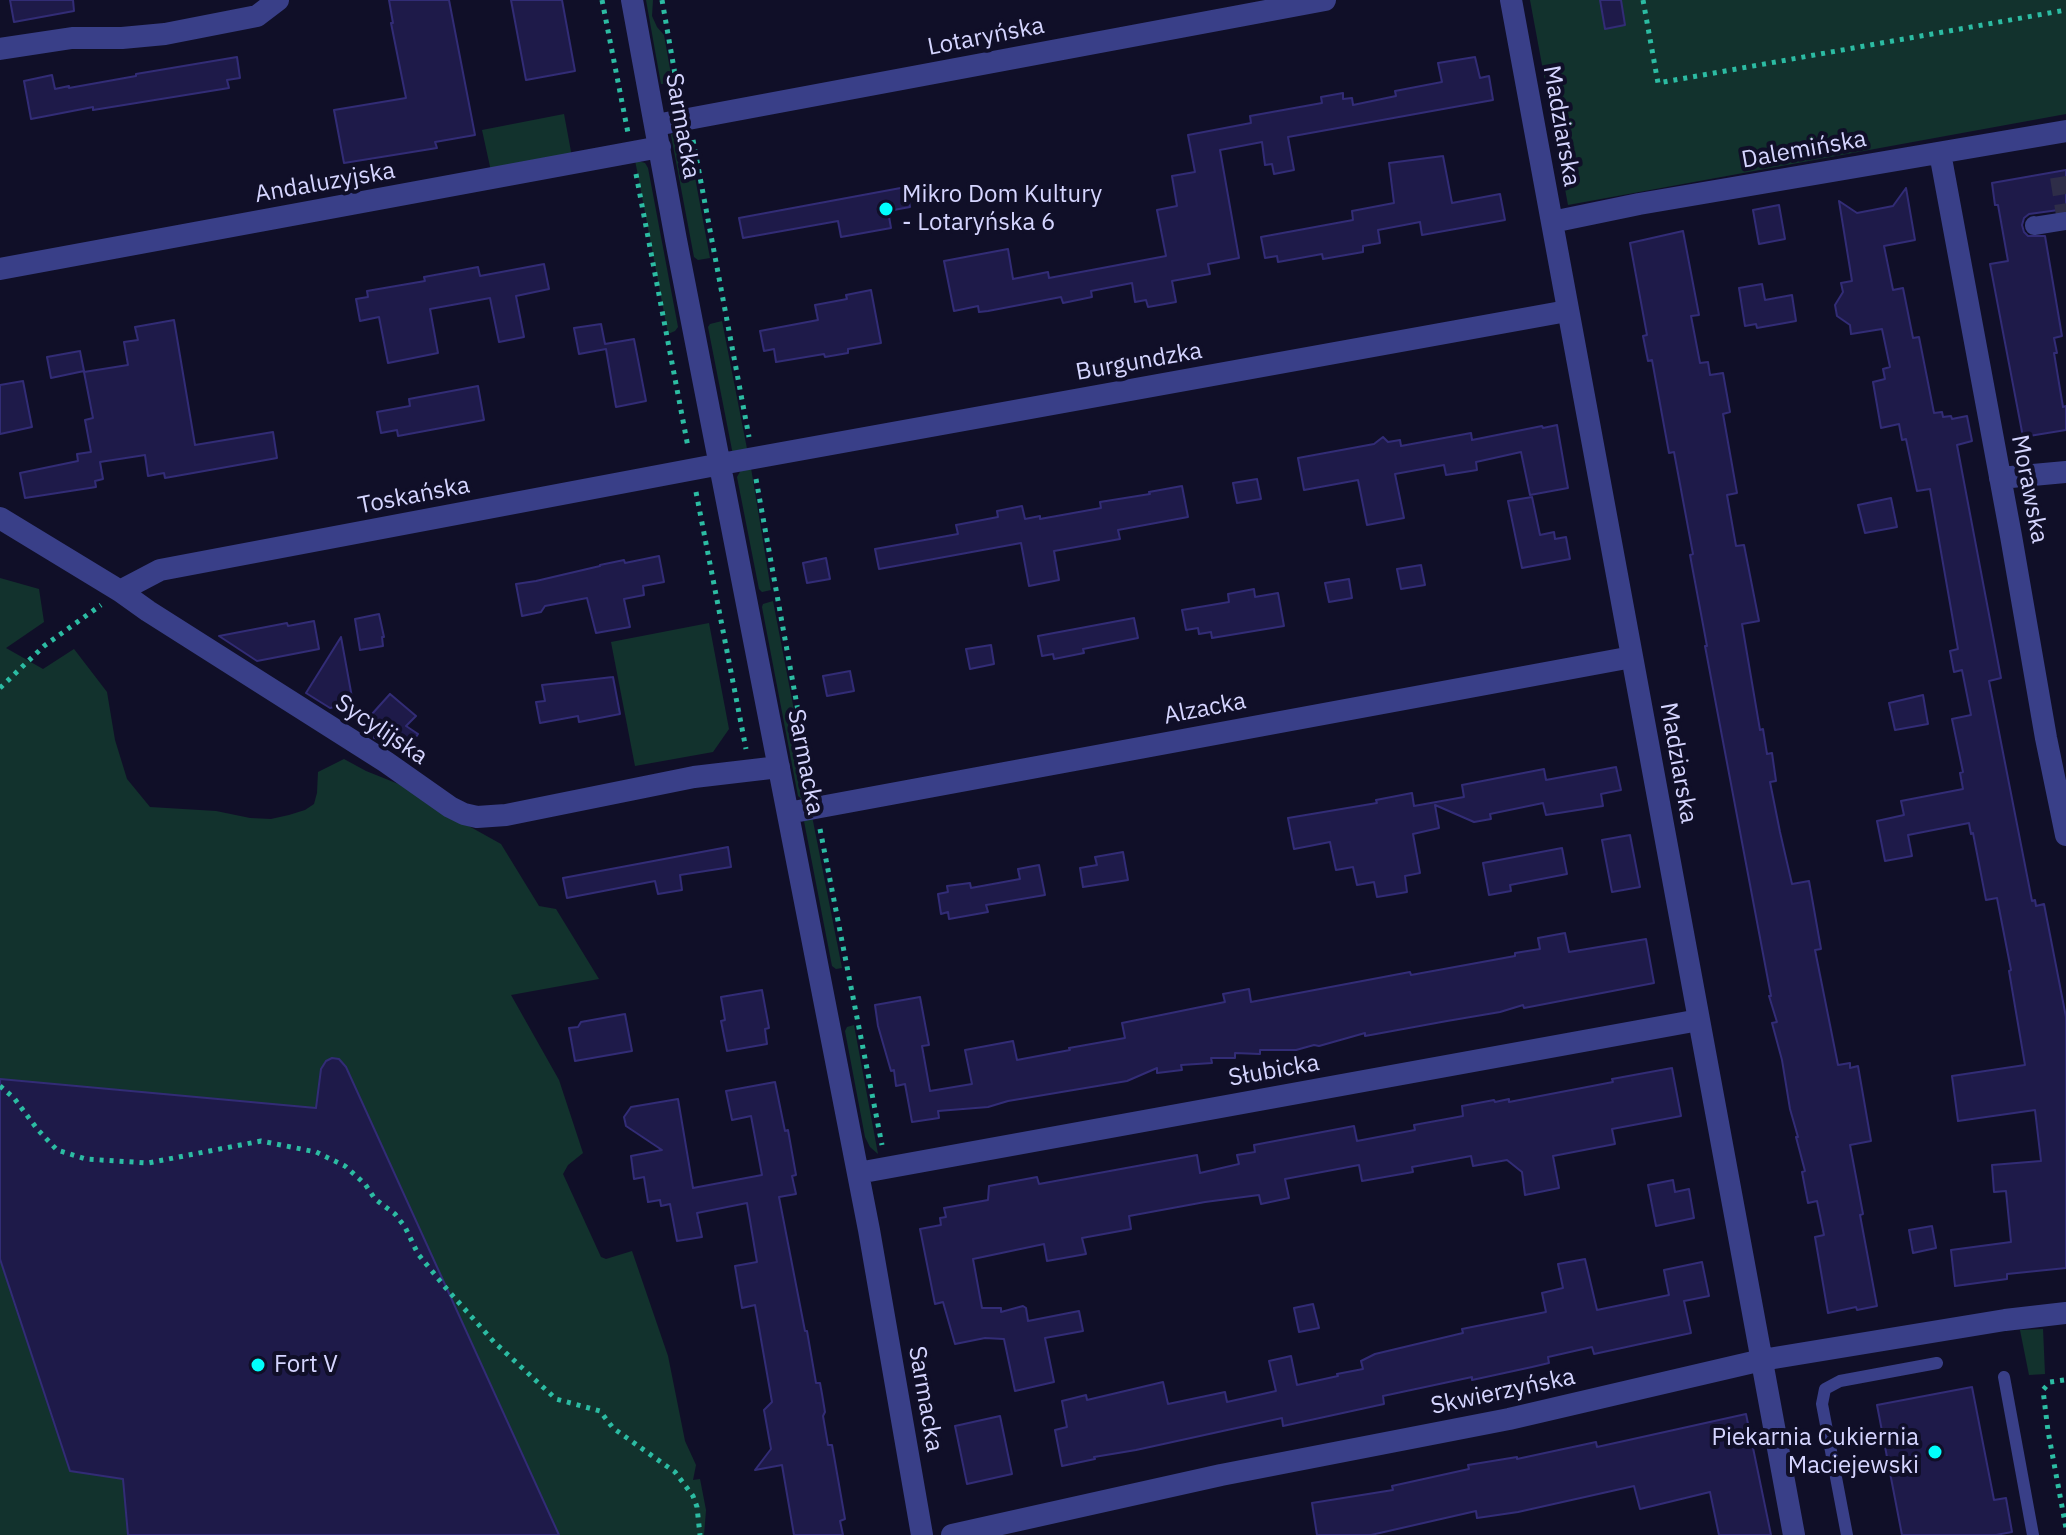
<!DOCTYPE html>
<meta charset="utf-8">
<style>
body{margin:0}
canvas{display:block;background:#100f28}
</style>
<canvas width="2066" height="1535"></canvas>
<script>
const ctx = document.querySelector('canvas').getContext('2d');
ctx.lineJoin = 'round';
function paint(path, color) { ctx.fillStyle = color; ctx.fill(path, 'evenodd'); }
const shape = rows => new Path2D(rows.map(r => 'M' + r).join(''));
function strokePath(path, color, width, dash) { ctx.strokeStyle = color; ctx.lineWidth = width; ctx.lineCap = dash ? 'butt' : 'round'; ctx.setLineDash(dash || []); ctx.stroke(path); }
function write(font, color, halo, rows, align = 'center') {
  ctx.font = font + ' "IBM Plex Sans",sans-serif'; ctx.lineWidth = 8; ctx.setLineDash([]); ctx.textBaseline = 'middle'; ctx.strokeStyle = halo; ctx.fillStyle = color; for (const [text, x, y, turn = 0] of rows) {
    ctx.save(); ctx.translate(x, y); ctx.rotate((+turn || 0) * Math.PI / 180); ctx.textAlign = isNaN(turn) ? turn : align; if (halo) ctx.strokeText(text, 0, 0); ctx.fillText(text, 0, 0); ctx.restore();
  }
}
paint(shape([
 [646,0,653,0,652,16,657,27,664,35,672,80,671,83,661,84],
 [1530,0,2066,0,2066,114,1568,205],
 [564,114,572,157,491,171,482,130],
 [686,129,710,258,698,260,694,257,671,135,674,131],
 [635,160,645,163,648,168,678,327,675,331,668,334],
 [722,321,748,454,733,455,708,327,710,324],
 [751,468,771,590,762,592,759,589,737,477,741,470],
 [0,578,39,589,44,622,6,648,43,669,74,649,107,692,115,740,127,779,150,807,216,811,250,818,271,819,289,815,305,810,314,804,317,793,318,772,344,759,366,771,411,789,449,815,501,844,539,906,556,909,599,979,511,995,559,1080,583,1153,568,1165,563,1174,601,1257,606,1259,632,1251,668,1356,685,1441,696,1465,693,1480,700,1479,706,1510,704,1535,0,1535],
 [773,601,811,799,803,800,798,796,762,607,763,604],
 [709,623,729,729,713,752,635,766,611,642],
 [812,816,842,968,836,969,832,966,804,821],
 [854,1025,878,1154,870,1147,865,1137,845,1031,847,1027],
 [2043,1329,2045,1374,2029,1375,2020,1330]
]), '#12322d');
const building = shape([
 [10,0,73,0,74,11,14,22,10,0],
 [389,0,449,0,475,135,435,142,437,148,344,163,334,110,406,98,391,23,393,23,389,0],
 [511,0,562,0,575,71,526,80,511,0],
 [1600,0,1621,0,1625,25,1605,29,1600,0],
 [237,57,240,78,227,80,229,88,93,110,93,107,31,119,24,81,52,75,55,89,69,86,69,88,136,76,136,74,237,57],
 [1475,57,1480,78,1489,76,1493,100,1288,137,1294,170,1274,174,1272,164,1265,165,1262,142,1220,150,1239,258,1208,264,1210,274,1172,281,1176,302,1148,307,1146,300,1135,302,1132,283,1091,291,1092,297,1063,303,1061,297,988,311,979,312,978,306,954,311,944,261,1008,249,1013,279,1048,272,1049,278,1166,256,1157,210,1177,206,1172,176,1195,172,1188,135,1251,123,1250,116,1322,103,1321,97,1343,93,1343,99,1352,98,1353,105,1396,96,1395,91,1442,82,1438,63,1475,57],
 [1443,156,1452,203,1500,194,1505,220,1422,235,1420,222,1378,230,1380,243,1363,246,1363,252,1323,259,1322,254,1278,262,1277,256,1265,258,1261,237,1353,220,1352,211,1394,203,1389,163,1443,156],
 [2066,170,2066,209,2029,214,2024,218,2022,225,2024,232,2028,236,2045,236,2062,336,2054,338,2057,353,2054,353,2063,407,2066,406,2066,430,2023,437,1990,264,2008,261,1998,205,1995,205,1992,183,2066,170],
 [906,187,910,207,888,211,891,228,841,237,838,221,743,238,739,218,906,187],
 [1906,188,1915,240,1884,246,1893,290,1903,288,1913,338,1919,337,1934,413,1942,412,1943,417,1951,416,1952,419,1967,416,1972,441,1957,445,2001,678,1989,681,2032,901,2035,900,2036,906,2044,904,2066,1017,2066,1268,2007,1274,2007,1279,1955,1286,1951,1250,2011,1242,2006,1191,1994,1192,1992,1165,2041,1161,2035,1110,1958,1121,1952,1076,2025,1065,2009,971,2011,970,1997,898,1986,900,1973,833,1971,834,1969,823,1908,835,1912,856,1885,861,1877,821,1904,815,1901,801,1963,789,1960,773,1963,772,1952,719,1971,715,1962,670,1954,672,1950,651,1958,649,1930,489,1917,491,1906,439,1902,440,1899,424,1881,428,1873,382,1885,379,1883,369,1890,367,1882,329,1851,334,1850,325,1837,316,1835,305,1843,292,1841,283,1852,281,1839,201,1857,213,1893,206,1906,188],
 [1779,205,1785,239,1759,244,1753,210,1779,205],
 [1683,231,1699,315,1691,316,1700,363,1708,362,1710,375,1723,373,1730,412,1723,414,1737,493,1727,495,1736,546,1744,545,1759,621,1742,624,1760,730,1763,729,1767,754,1772,753,1776,781,1770,782,1780,832,1792,884,1809,881,1821,949,1815,950,1838,1065,1850,1063,1850,1068,1858,1066,1871,1141,1850,1145,1863,1214,1860,1215,1877,1306,1857,1310,1856,1307,1828,1313,1815,1237,1824,1235,1817,1201,1808,1203,1802,1172,1805,1171,1796,1137,1798,1137,1790,1109,1782,1060,1772,1023,1777,1022,1769,996,1771,996,1705,646,1707,646,1690,555,1693,554,1674,452,1669,453,1652,360,1648,361,1643,336,1647,335,1630,243,1683,231],
 [544,264,549,289,516,296,524,337,499,342,490,298,430,309,438,353,388,363,379,317,360,321,356,299,368,297,367,291,425,281,424,277,478,267,480,276,544,264],
 [1762,284,1765,300,1792,295,1796,321,1757,328,1756,324,1745,326,1739,288,1762,284],
 [871,290,881,343,848,349,848,353,825,357,824,354,776,362,774,349,764,351,760,331,818,320,815,305,847,299,846,295,871,290],
 [174,320,195,445,273,432,277,458,165,478,164,473,148,476,145,455,100,462,103,479,95,481,96,487,25,498,20,473,78,461,77,454,91,452,85,420,93,418,84,372,128,365,124,342,138,340,135,327,174,320],
 [601,324,605,344,634,339,646,401,616,407,606,349,579,354,574,328,601,324],
 [80,351,84,371,51,378,47,357,80,351],
 [23,381,32,427,0,434,0,385,23,381],
 [478,386,484,420,398,436,397,430,381,433,377,412,410,406,409,399,478,386],
 [1557,425,1568,488,1530,495,1521,452,1476,462,1477,470,1446,475,1444,465,1395,474,1404,518,1367,525,1358,480,1304,490,1298,458,1374,444,1383,437,1388,442,1400,440,1401,446,1471,433,1472,440,1542,426,1543,428,1557,425],
 [1257,479,1261,499,1237,503,1233,483,1257,479],
 [1182,486,1188,517,1118,530,1120,539,1054,551,1059,580,1029,586,1021,543,879,569,875,549,958,534,956,525,998,517,997,511,1022,506,1025,519,1040,516,1040,519,1101,508,1100,502,1150,494,1149,492,1182,486],
 [1532,497,1540,535,1554,532,1555,539,1566,537,1570,559,1522,568,1508,501,1532,497],
 [1891,498,1897,527,1865,533,1858,505,1891,498],
 [659,556,664,582,643,586,644,595,624,599,630,627,596,633,587,598,545,606,541,612,522,616,516,584,536,581,600,566,600,565,624,560,625,563,659,556],
 [826,558,830,579,807,583,803,563,826,558],
 [1421,565,1425,585,1401,589,1397,569,1421,565],
 [1349,579,1352,598,1329,602,1325,583,1349,579],
 [1254,589,1255,597,1278,593,1284,626,1212,638,1211,632,1199,634,1198,628,1186,630,1182,610,1229,602,1228,594,1254,589],
 [379,614,384,637,382,637,383,646,360,650,355,619,379,614],
 [1134,618,1138,638,1083,649,1084,653,1054,659,1053,654,1042,656,1038,636,1134,618],
 [314,621,319,649,257,661,219,636,287,623,288,626,314,621],
 [341,637,353,703,330,708,306,693,341,637],
 [991,645,994,664,970,669,966,649,991,645],
 [850,671,854,691,827,696,823,676,850,671],
 [613,677,620,714,579,722,578,716,540,723,536,702,545,701,542,685,613,677],
 [390,694,416,716,406,726,418,734,406,752,389,741,374,738,376,724,363,724,390,694],
 [1923,695,1928,724,1895,730,1889,703,1923,695],
 [1616,767,1621,790,1601,794,1603,806,1546,815,1543,803,1490,814,1491,819,1474,822,1435,805,1439,828,1413,834,1420,873,1405,876,1407,892,1377,897,1374,882,1357,885,1353,867,1336,870,1330,842,1294,849,1288,818,1377,803,1376,800,1412,793,1414,806,1464,797,1462,785,1544,769,1546,780,1616,767],
 [1630,835,1640,887,1612,892,1602,840,1630,835],
 [728,847,731,867,680,875,682,890,658,894,655,881,567,898,563,878,728,847],
 [1562,848,1567,874,1510,885,1511,891,1489,895,1483,863,1562,848],
 [1123,852,1128,880,1083,887,1080,868,1097,865,1095,857,1123,852],
 [1039,865,1045,895,986,905,988,912,949,919,948,912,941,914,938,894,948,892,947,886,970,883,971,888,1020,879,1018,869,1039,865],
 [1565,933,1569,952,1646,939,1654,983,1524,1008,1523,1005,1500,1012,1447,1021,1365,1036,1365,1033,1319,1046,1314,1045,1296,1050,1260,1050,1260,1054,1235,1053,1235,1058,1211,1058,1212,1063,1181,1065,1182,1070,1157,1073,1157,1068,1127,1081,1008,1101,988,1107,938,1111,939,1118,912,1122,905,1084,896,1086,894,1070,891,1071,878,1026,875,1005,920,997,929,1045,922,1046,930,1091,972,1084,965,1050,1013,1041,1017,1060,1070,1050,1069,1048,1125,1038,1122,1023,1225,1002,1223,994,1249,989,1251,1002,1410,972,1411,975,1515,956,1515,953,1540,949,1538,938,1565,933],
 [762,990,769,1028,765,1029,767,1044,727,1051,721,1021,725,1020,721,997,762,990],
 [625,1014,632,1051,575,1061,569,1028,578,1027,581,1022,625,1014],
 [332,1058,339,1059,346,1067,559,1535,128,1535,123,1479,70,1471,0,1259,0,1079,316,1108,321,1069,326,1061,332,1058],
 [1672,1068,1681,1116,1612,1129,1615,1144,1553,1156,1559,1188,1525,1195,1522,1172,1507,1160,1473,1166,1471,1156,1412,1167,1413,1172,1362,1181,1359,1165,1285,1179,1289,1198,1261,1204,1259,1195,1205,1202,1129,1216,1131,1229,1082,1238,1086,1254,1047,1261,1044,1244,973,1259,982,1308,1001,1308,1001,1312,1023,1306,1026,1308,1028,1321,1079,1311,1083,1331,1045,1338,1054,1382,1015,1391,1004,1339,985,1338,955,1344,943,1302,935,1304,920,1229,941,1225,940,1218,946,1217,944,1208,988,1200,989,1186,1037,1177,1039,1184,1197,1155,1200,1173,1239,1164,1237,1155,1255,1152,1254,1145,1354,1126,1357,1141,1415,1130,1414,1125,1463,1116,1462,1106,1494,1100,1495,1102,1509,1099,1509,1102,1613,1082,1612,1079,1672,1068],
 [775,1082,785,1131,788,1130,796,1175,792,1176,796,1194,779,1197,805,1331,807,1331,816,1383,820,1383,822,1394,825,1412,823,1416,828,1445,832,1445,834,1456,845,1519,840,1521,843,1535,794,1535,782,1465,755,1470,771,1449,764,1410,772,1402,755,1305,742,1308,735,1266,757,1262,747,1203,697,1213,702,1237,677,1241,670,1204,661,1206,660,1200,648,1202,644,1177,634,1179,631,1156,662,1150,626,1126,624,1117,631,1107,678,1099,693,1188,762,1175,751,1116,732,1120,726,1091,775,1082],
 [1673,1180,1675,1192,1689,1189,1694,1218,1656,1226,1648,1185,1673,1180],
 [1932,1226,1936,1248,1913,1253,1909,1230,1932,1226],
 [1585,1259,1597,1310,1669,1295,1664,1270,1702,1262,1709,1296,1684,1301,1691,1333,1594,1354,1592,1347,1548,1357,1549,1363,1532,1367,1472,1380,1472,1377,1383,1396,1384,1404,1283,1426,1282,1418,1136,1450,1094,1457,1095,1459,1062,1466,1055,1430,1067,1427,1062,1401,1086,1395,1087,1400,1163,1382,1168,1404,1225,1392,1227,1402,1276,1391,1269,1361,1291,1356,1297,1385,1338,1376,1337,1374,1363,1369,1361,1361,1375,1354,1463,1333,1462,1329,1546,1312,1542,1293,1563,1288,1558,1264,1585,1259],
 [1313,1304,1319,1328,1299,1332,1294,1308,1313,1304],
 [1972,1387,1994,1500,2006,1498,2012,1532,1996,1535,1902,1535,1877,1405,1972,1387],
 [1746,1414,1771,1535,1719,1535,1710,1492,1640,1509,1634,1486,1518,1512,1477,1518,1476,1511,1371,1535,1317,1535,1312,1503,1393,1490,1392,1486,1469,1469,1468,1465,1517,1457,1517,1459,1596,1442,1597,1447,1746,1414],
 [1000,1416,1012,1474,967,1484,955,1426,1000,1416]
]);
paint(building, '#1e1a49');
strokePath(building, '#322c76', 2);
strokePath(shape([
 [2059,177,2065,215]
]), '#2e2d48', 18, [18, 9]);
strokePath(shape([
 [602,0,628,133],
 [662,0,679,97],
 [1643,0,1658,83,2066,10],
 [693,140,749,437],
 [636,174,688,447],
 [756,479,812,788],
 [696,492,746,749],
 [0,688,44,646,101,605],
 [820,829,882,1145],
 [0,1086,14,1098,38,1130,57,1150,86,1159,148,1163,261,1141,316,1152,345,1166,365,1184,375,1199,395,1214,405,1227,418,1254,445,1287,494,1342,556,1399,600,1411,613,1428,675,1472,693,1496,697,1507,700,1535],
 [2064,1380,2050,1382,2043,1390,2048,1431,2066,1528]
]), '#2cbca3', 5, [4, 6]);
strokePath(shape([
 [2004,1377,2033,1535],
 [1847,1535,1822,1404,1825,1389,1840,1381,1937,1363]
]), '#393f88', 12);
strokePath(shape([
 [2034,225,2034,226,2066,221]
]), '#393f88', 18);
strokePath(shape([
 [632,0,676,240,869,1230,922,1535],
 [1511,0,1794,1535],
 [0,49,72,38,122,38,165,34,257,16,278,0],
 [656,125,1325,0],
 [1940,153,2011,536,2046,738,2066,835],
 [1552,222,1639,204,2066,131],
 [0,269,660,147],
 [2000,478,2066,472],
 [0,518,120,591,148,611,386,762,450,807,464,814,477,817,506,815,694,777,779,767],
 [120,591,160,570,721,464,1567,311],
 [788,813,1632,657],
 [858,1173,1699,1020],
 [952,1535,1221,1475,1509,1419,1762,1360,2005,1320,2066,1313]
]), '#393f88', 22);
for (const [x, y, r, color] of [
 [886,209,8,"#01fffc"],
 [258,1365,8,"#01fffc"],
 [1935,1452,8,"#01fffc"]
]) { const dot = new Path2D(); dot.arc(x, y, r, 0, 2 * Math.PI); ctx.fillStyle = color; ctx.fill(dot); strokePath(dot, '#100f28', 3); }
write('24px', '#d5d5ff', '#100f28', [
 ["Lotaryńska",986,37,-11],
 ["Sarmacka",682,126,80],
 ["Madziarska",1561,126,80],
 ["Dalemińska",1804,150,-10],
 ["Andaluzyjska",325,183,-10],
 ["Burgundzka",1139,362,-10],
 ["Morawska",2029,489,79],
 ["Toskańska",414,496,-11],
 ["Alzacka",1205,709,-11],
 ["Sycylijska",381,730,34],
 ["Sarmacka",805,762,79],
 ["Madziarska",1678,763,80],
 ["Słubicka",1274,1071,-10],
 ["Skwierzyńska",1503,1392,-12],
 ["Sarmacka",925,1399,80]
]);
write('24px', '#d5d5ff', '#100f28', [
 ["Mikro Dom Kultury",902,195],
 ["- Lotaryńska 6",902,223],
 ["Fort V",274,1365],
 ["Piekarnia Cukiernia",1919,1438,"right"],
 ["Maciejewski",1919,1466,"right"]
], 'left');
</script>
